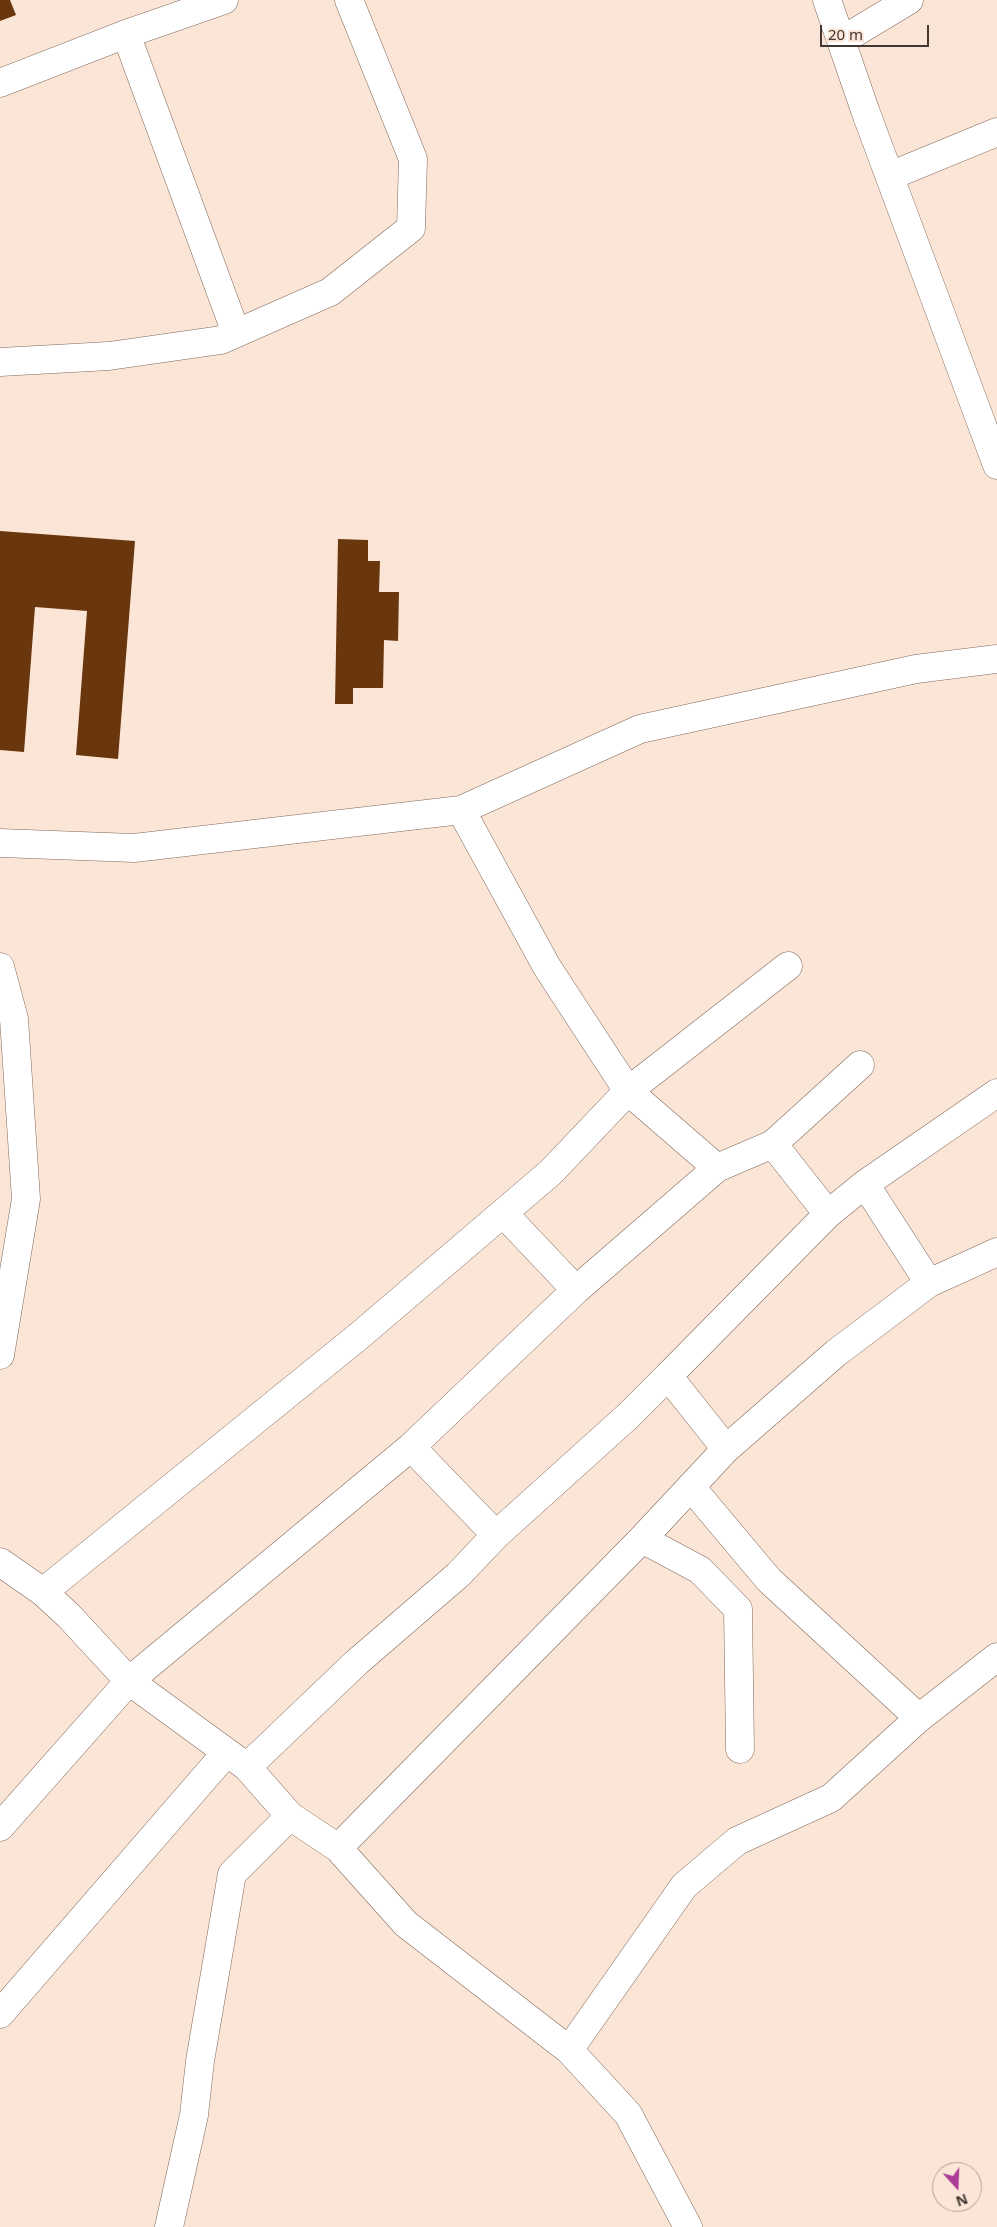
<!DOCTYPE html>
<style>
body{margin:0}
#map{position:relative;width:997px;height:2227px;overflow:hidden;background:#fbe5d7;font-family:"Noto Sans",sans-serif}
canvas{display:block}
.north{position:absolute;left:932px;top:2162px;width:50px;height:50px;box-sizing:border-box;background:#fbe5d7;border:1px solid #b1a095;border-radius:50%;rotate:160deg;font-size:14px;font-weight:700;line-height:20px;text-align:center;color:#423831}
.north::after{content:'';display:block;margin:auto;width:18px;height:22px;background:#ac3b97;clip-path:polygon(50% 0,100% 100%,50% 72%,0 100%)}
.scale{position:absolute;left:820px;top:25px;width:109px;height:22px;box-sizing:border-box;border:2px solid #423831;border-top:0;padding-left:6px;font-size:15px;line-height:18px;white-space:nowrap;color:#423831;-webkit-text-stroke:4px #fbe5d7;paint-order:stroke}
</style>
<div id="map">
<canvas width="997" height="2227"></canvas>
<div class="north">N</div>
<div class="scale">20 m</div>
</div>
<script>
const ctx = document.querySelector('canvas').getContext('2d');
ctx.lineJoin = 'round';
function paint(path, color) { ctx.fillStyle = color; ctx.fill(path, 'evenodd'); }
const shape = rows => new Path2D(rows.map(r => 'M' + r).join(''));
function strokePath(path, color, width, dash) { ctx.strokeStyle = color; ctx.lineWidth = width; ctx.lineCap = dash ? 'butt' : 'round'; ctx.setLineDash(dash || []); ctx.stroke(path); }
paint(shape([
 [0,0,10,0,16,15,0,21],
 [0,531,135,541,118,759,76,755,87,611,35,607,24,752,0,750],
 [338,539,368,540,368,561,380,561,379,592,399,592,398,641,384,640,383,688,353,688,353,704,335,704]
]), '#6a360d');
const street = shape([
 [827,0,866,113,997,465],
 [126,34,236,333],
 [841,41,909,0],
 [0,83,126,34,224,0],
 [890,176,997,132],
 [0,362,109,356,221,340,330,292,411,228,413,159,349,0],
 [461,810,547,967,628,1091,788,966],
 [0,967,14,1019,26,1199,0,1355],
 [773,1144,828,1214,865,1184,997,1093],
 [865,1184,929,1283],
 [503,1213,576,1290],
 [668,1376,828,1214],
 [411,1447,496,1535],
 [691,1487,769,1580,919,1718],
 [642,1539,700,1570,738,1609,740,1749],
 [0,1562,43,1592,69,1616,129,1681,247,1767,290,1816,338,1848,406,1924,569,2050],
 [43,1592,359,1336,551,1172,628,1091,717,1168,773,1144,860,1065],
 [247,1767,357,1662,458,1575,496,1535,628,1416,668,1376,726,1449,836,1353,929,1283,997,1252],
 [0,1827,129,1681,411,1447,576,1290,717,1168],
 [338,1848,642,1539,726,1449],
 [0,2014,226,1753],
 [169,2227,194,2115,200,2061,232,1874,290,1816],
 [688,2227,628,2114,569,2050,684,1886,737,1841,831,1798,919,1718,997,1657]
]);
const secondary = shape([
 [0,843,134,848,461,810,640,729,916,669,997,659]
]);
strokePath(street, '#81695a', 29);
strokePath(secondary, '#81695a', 29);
strokePath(street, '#fff', 28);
strokePath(secondary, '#fff', 28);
</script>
